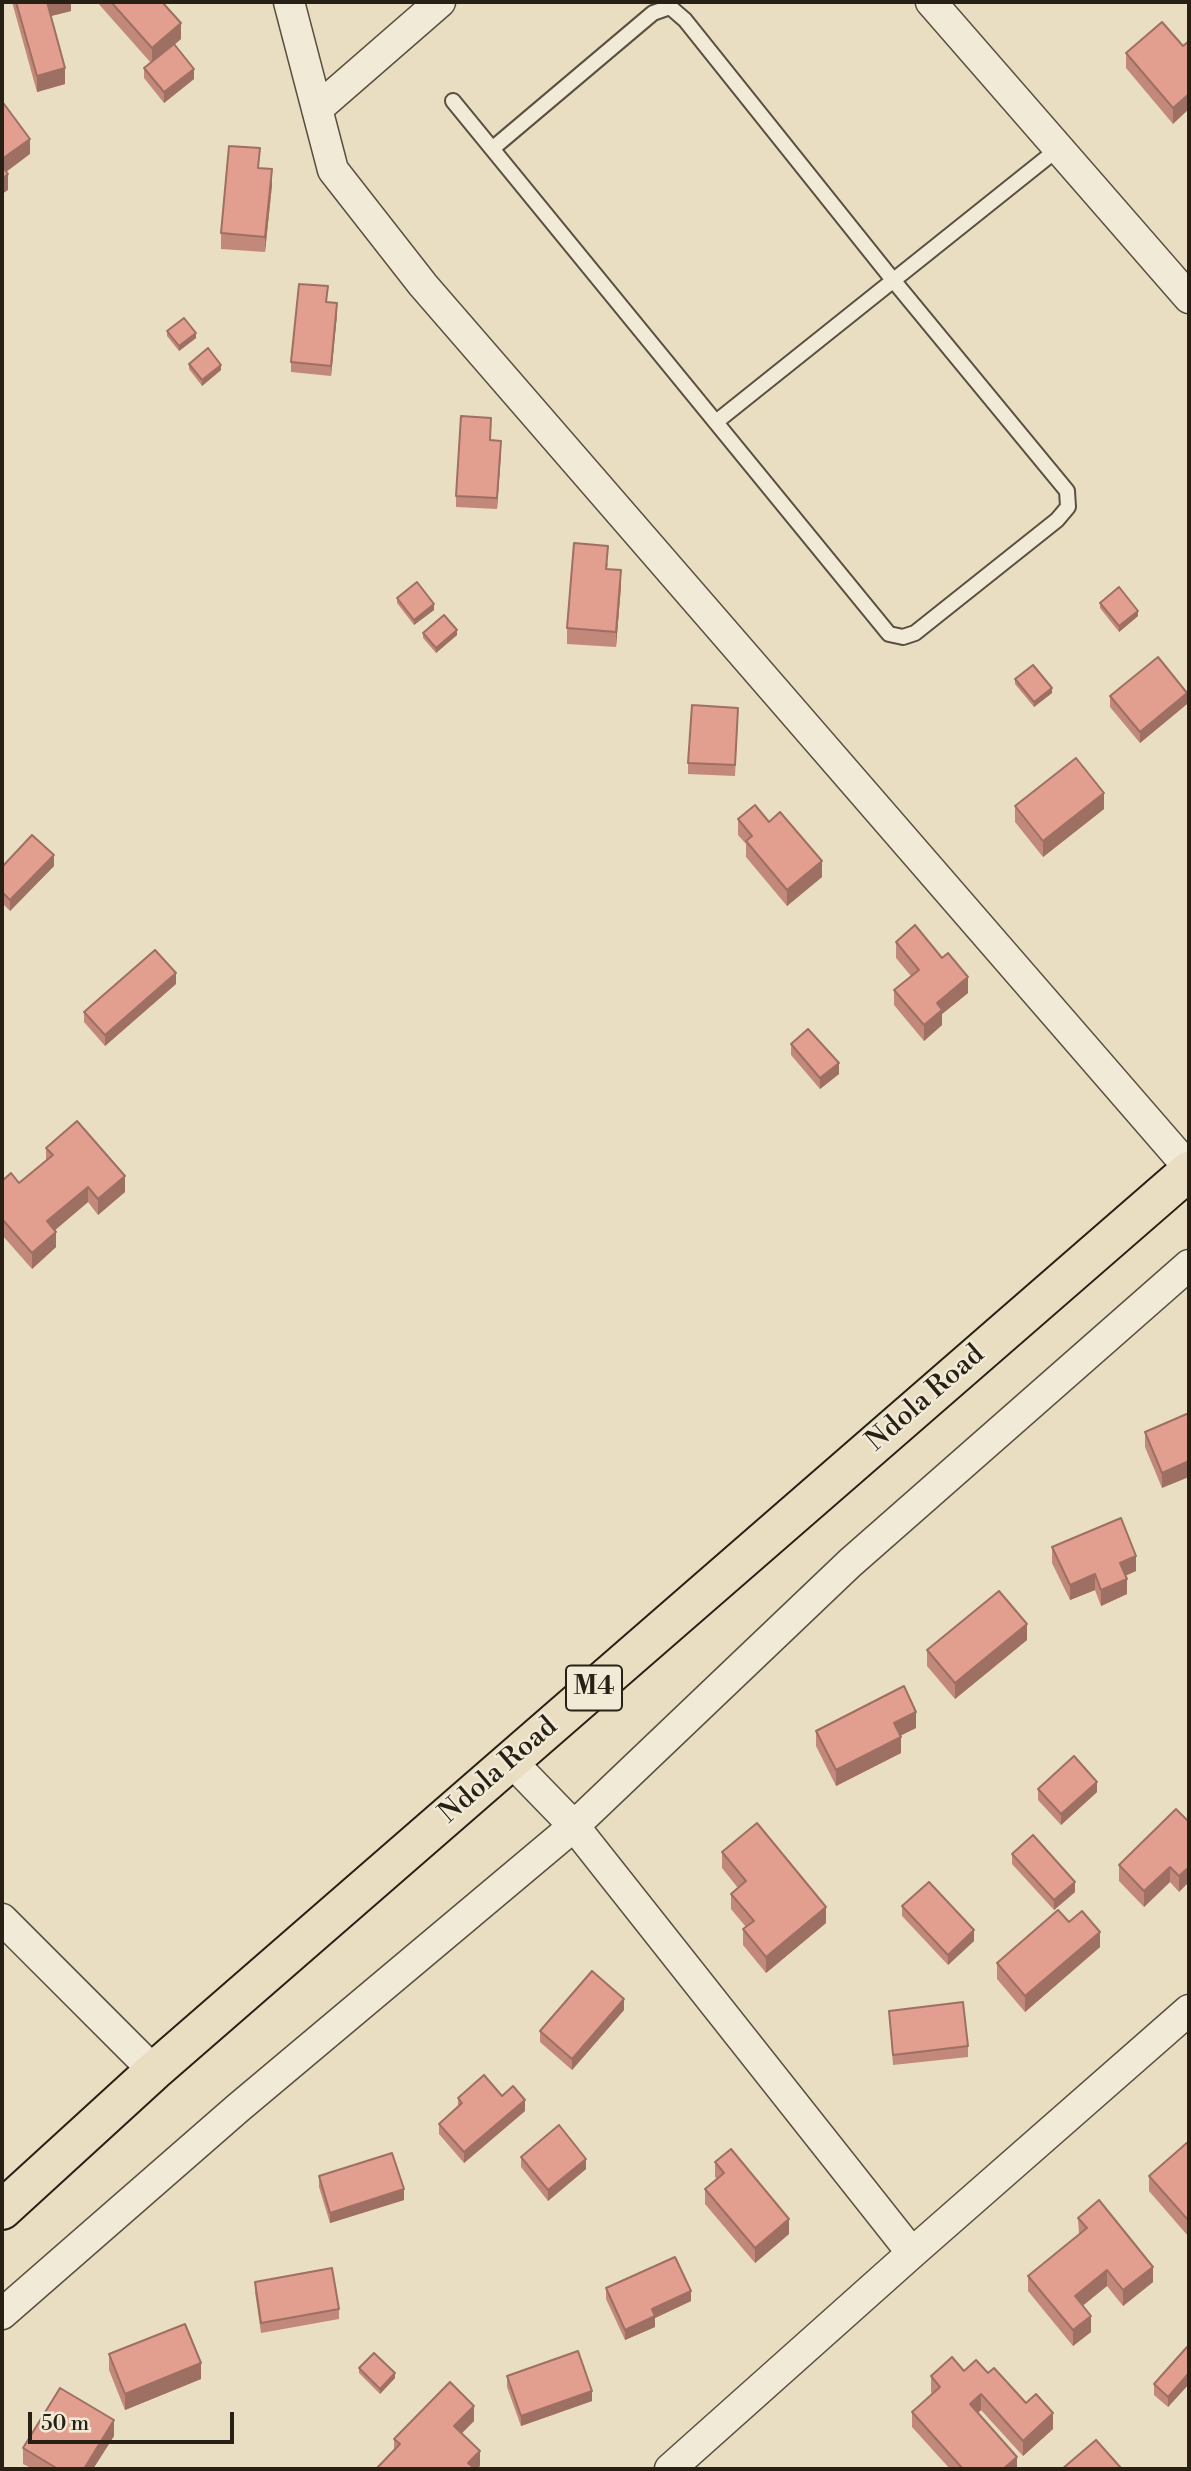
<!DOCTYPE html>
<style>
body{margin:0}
#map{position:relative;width:1191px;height:2471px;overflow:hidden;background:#e9dec2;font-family:"Libre Bodoni",serif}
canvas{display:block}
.frame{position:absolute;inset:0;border:4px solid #292015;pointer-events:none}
.scale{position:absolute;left:28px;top:2412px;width:206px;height:32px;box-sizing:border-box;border:4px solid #292015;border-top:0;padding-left:9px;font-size:21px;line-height:24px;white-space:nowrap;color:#292015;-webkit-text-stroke:5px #f1ead7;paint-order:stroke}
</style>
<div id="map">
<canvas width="1191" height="2471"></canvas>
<div class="frame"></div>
<div class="scale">50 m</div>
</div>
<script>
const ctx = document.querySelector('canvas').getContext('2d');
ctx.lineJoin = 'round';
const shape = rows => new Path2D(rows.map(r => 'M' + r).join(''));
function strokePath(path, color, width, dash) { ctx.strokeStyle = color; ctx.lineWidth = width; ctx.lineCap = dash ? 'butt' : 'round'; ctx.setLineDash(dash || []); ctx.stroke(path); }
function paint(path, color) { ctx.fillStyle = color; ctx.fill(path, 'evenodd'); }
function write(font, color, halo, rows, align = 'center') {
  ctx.font = font + ' "Libre Bodoni",serif'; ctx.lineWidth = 5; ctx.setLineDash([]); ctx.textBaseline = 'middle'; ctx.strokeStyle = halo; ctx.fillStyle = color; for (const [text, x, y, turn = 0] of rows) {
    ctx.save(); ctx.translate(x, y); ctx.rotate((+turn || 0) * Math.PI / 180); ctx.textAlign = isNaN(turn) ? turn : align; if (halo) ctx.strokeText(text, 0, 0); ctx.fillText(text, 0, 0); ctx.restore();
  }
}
const service = shape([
 [453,101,889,634,903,637,915,633,1057,520,1068,507,1067,491,893,280,685,20,670,7,653,13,492,149],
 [716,422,1059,148]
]);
const minor = shape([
 [289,2,333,170,423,285,1189,1168],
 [931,2,1189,298],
 [317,109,440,2],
 [511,1761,574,1826,912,2253],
 [2,1919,154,2071],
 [2,2314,238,2108,574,1826,850,1563,1189,1265],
 [670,2469,912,2253,1189,2010]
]);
const primary = shape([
 [2,2210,154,2071,1189,1171]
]);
strokePath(service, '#595040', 18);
strokePath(minor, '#595040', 33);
strokePath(primary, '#292015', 42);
strokePath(service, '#f1ead7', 14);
strokePath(minor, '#f1ead7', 30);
strokePath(primary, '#e9dec2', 38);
paint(shape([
 [12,2,71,2,71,11,51,16,65,84,37,92],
 [97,2,162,2,181,39,174,45,194,79,164,103,144,78,144,68,151,63],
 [1183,46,1173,124,1126,68,1126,53],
 [259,168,272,185,265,252,221,249,221,233],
 [327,302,337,314,331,376,291,372,291,362],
 [167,331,196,338,179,351,167,336],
 [189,364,221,370,202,386,189,369],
 [491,429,491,440,501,452,497,509,456,507,456,496],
 [608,562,607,569,621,586,616,647,567,644,567,628],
 [397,598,434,610,414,625,397,603],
 [1100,603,1138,616,1119,632,1100,608],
 [423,633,457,635,436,653,423,638],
 [1015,679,1052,693,1034,707,1015,684],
 [1110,696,1187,704,1140,743,1110,707],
 [738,719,735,776,688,774,688,763],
 [1015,806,1104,809,1043,857,1015,822],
 [738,819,769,822,822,877,787,906,746,857,746,844,738,835],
 [54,866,10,911,2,903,2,867],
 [896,942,968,993,942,1014,942,1025,924,1041,894,1005,894,990,911,976,896,958],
 [176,984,105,1046,84,1022,84,1012],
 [791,1044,839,1074,820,1089,791,1055],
 [46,1148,125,1192,98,1215,88,1202,55,1230,56,1247,32,1269,2,1235,2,1181,19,1183,46,1160],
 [1189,1413,1162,1488,1145,1447,1145,1432],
 [1052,1547,1136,1571,1125,1576,1127,1594,1101,1606,1095,1590,1070,1600,1052,1563],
 [1027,1640,955,1699,927,1666,927,1650],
 [916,1728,900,1735,901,1753,836,1786,816,1746,816,1731],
 [1038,1789,1097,1792,1061,1825,1038,1800],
 [1189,1822,1179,1892,1170,1882,1144,1907,1119,1881,1119,1865],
 [722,1852,826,1923,766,1973,743,1945,743,1929,746,1927,731,1909,731,1894,738,1888,722,1868],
 [1012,1854,1075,1892,1054,1910,1012,1864],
 [902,1906,974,1941,948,1965,902,1916],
 [1069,1922,1100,1947,1025,2012,997,1979,997,1963],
 [624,2010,572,2070,540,2042,540,2031],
 [889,2011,968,2046,968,2057,893,2065],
 [502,2096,525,2111,464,2163,439,2134,439,2124,458,2107,458,2098],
 [1189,2141,1188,2236,1149,2191,1149,2176],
 [521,2157,586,2169,548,2201,521,2167],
 [715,2162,789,2234,755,2263,705,2204,705,2189,717,2179,715,2177],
 [319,2176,404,2200,330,2223,319,2187],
 [1078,2218,1153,2282,1123,2306,1107,2286,1082,2306,1091,2332,1073,2346,1028,2291,1028,2276,1079,2234],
 [255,2282,339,2309,339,2319,261,2333,255,2292],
 [606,2288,691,2301,655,2318,655,2327,625,2340,606,2299],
 [1189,2350,1189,2384,1168,2407,1154,2395,1154,2384],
 [109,2354,201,2379,125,2410,109,2370],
 [359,2368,395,2378,380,2394,359,2373],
 [964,2371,988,2373,1026,2403,1053,2429,1023,2456,981,2410,978,2413,1017,2469,950,2469,912,2427,912,2412,932,2394,931,2392,931,2376],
 [507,2376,592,2401,521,2426,507,2387],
 [474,2421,462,2433,480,2466,394,2450,394,2439],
 [114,2436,93,2469,33,2469,23,2464,23,2448]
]), '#c2887a');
paint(shape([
 [47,2,71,2,71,11,47,17],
 [181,23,181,39,152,64,152,48],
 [65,68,65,84,37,92,37,76],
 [194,69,194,79,164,103,164,92],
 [1189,94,1189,109,1173,124,1173,108],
 [30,139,30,154,2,175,2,159],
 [272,169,272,185,265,252,265,237],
 [8,174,8,190,2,194,2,179],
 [337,303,337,314,331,376,331,366],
 [196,333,196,338,179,351,179,346],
 [221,365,221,370,202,386,202,380],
 [501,441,501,452,497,509,497,498],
 [621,570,621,586,616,647,616,632],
 [434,604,434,610,414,625,414,620],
 [1138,611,1138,616,1119,632,1119,626],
 [457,630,457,635,436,653,436,648],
 [1052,688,1052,693,1034,707,1034,702],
 [1187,693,1187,704,1140,743,1140,732],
 [1104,793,1104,809,1043,857,1043,841],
 [54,855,54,866,10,911,10,900],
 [822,861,822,877,787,906,787,890],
 [176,973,176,984,105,1046,105,1035],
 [968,977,968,993,942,1014,942,1025,924,1041,924,1025,937,1003],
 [839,1063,839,1074,820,1089,820,1078],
 [125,1176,125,1192,98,1215,98,1199],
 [88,1187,88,1202,47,1237,47,1221],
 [56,1232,56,1247,32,1269,32,1253],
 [1189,1461,1189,1477,1162,1488,1162,1473],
 [1136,1556,1136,1571,1120,1578,1120,1563],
 [1095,1574,1095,1590,1070,1600,1070,1585],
 [1127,1579,1127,1594,1101,1606,1101,1590],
 [1027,1624,1027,1640,955,1699,955,1683],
 [916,1712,916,1728,894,1739,894,1723],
 [901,1737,901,1753,836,1786,836,1770],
 [1097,1782,1097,1792,1061,1825,1061,1814],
 [1170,1867,1170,1882,1144,1907,1144,1891],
 [1189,1867,1189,1882,1179,1892,1179,1876],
 [1075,1882,1075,1892,1054,1910,1054,1900],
 [826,1907,826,1923,766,1973,766,1957],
 [974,1930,974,1941,948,1965,948,1955],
 [1100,1932,1100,1947,1025,2012,1025,1996],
 [624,1999,624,2010,572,2070,572,2059],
 [525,2100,525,2111,464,2163,464,2152],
 [586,2159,586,2169,548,2201,548,2190],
 [404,2189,404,2200,330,2223,330,2213],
 [789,2219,789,2234,755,2263,755,2248],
 [1189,2219,1189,2234,1188,2236,1188,2220],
 [1153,2267,1153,2282,1123,2306,1123,2290],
 [1107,2270,1107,2286,1075,2312,1075,2296],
 [691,2291,691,2301,655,2318,655,2327,625,2340,625,2330,652,2309],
 [1091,2316,1091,2332,1073,2346,1073,2330],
 [201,2363,201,2379,125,2410,125,2394],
 [395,2373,395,2378,380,2394,380,2389],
 [1189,2373,1189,2384,1168,2407,1168,2397],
 [592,2391,592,2401,521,2426,521,2416],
 [981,2394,981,2410,970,2420,970,2404],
 [474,2406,474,2421,454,2441,454,2426],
 [1053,2413,1053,2429,1023,2456,1023,2441],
 [114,2420,114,2436,93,2469,84,2469],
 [480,2451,480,2466,477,2469,468,2469,468,2463],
 [1017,2457,1017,2469,1003,2469]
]), '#9e6f63');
const building = shape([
 [16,2,47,2,65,68,37,76,16,2],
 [111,2,162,2,181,23,152,48,111,2],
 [1162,22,1183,46,1189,41,1189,94,1173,108,1126,53,1162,22],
 [174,44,194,69,164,92,144,68,174,44],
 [4,104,30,139,2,159,2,106,4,104],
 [229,146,260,148,258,168,272,169,265,237,221,233,229,146],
 [2,166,8,174,2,179,2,166],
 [299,284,328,286,326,302,337,303,331,366,291,362,299,284],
 [184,318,196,333,179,346,167,331,184,318],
 [208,348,221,365,202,380,189,364,208,348],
 [461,416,491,418,490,440,501,441,497,498,456,496,461,416],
 [574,543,608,546,606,569,621,570,616,632,567,628,574,543],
 [417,582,434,604,414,620,397,598,417,582],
 [1119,587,1138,611,1119,626,1100,603,1119,587],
 [444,615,457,630,436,648,423,633,444,615],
 [1158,657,1187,693,1140,732,1110,696,1158,657],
 [1033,665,1052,688,1034,702,1015,679,1033,665],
 [692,705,738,708,735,765,688,763,692,705],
 [1076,758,1104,793,1043,841,1015,806,1076,758],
 [755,805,769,822,780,812,822,861,787,890,746,841,752,836,738,819,755,805],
 [32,835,54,855,10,900,2,892,2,867,32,835],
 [915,925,942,958,948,953,968,977,937,1003,942,1010,924,1025,894,990,919,970,896,942,915,925],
 [155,950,176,973,105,1035,84,1012,155,950],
 [808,1029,839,1063,820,1078,791,1044,808,1029],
 [77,1121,125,1176,98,1199,88,1187,47,1221,56,1232,32,1253,2,1219,2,1181,11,1173,19,1183,53,1155,46,1148,77,1121],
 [1189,1413,1189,1461,1162,1473,1145,1432,1189,1413],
 [1121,1518,1136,1556,1120,1563,1127,1579,1101,1590,1095,1574,1070,1585,1052,1547,1121,1518],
 [999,1591,1027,1624,955,1683,927,1650,999,1591],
 [904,1686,916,1712,894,1723,901,1737,836,1770,816,1731,904,1686],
 [1074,1756,1097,1782,1061,1814,1038,1789,1074,1756],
 [1176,1809,1189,1822,1189,1867,1179,1876,1170,1867,1144,1891,1119,1865,1176,1809],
 [757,1823,826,1907,766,1957,743,1929,754,1921,731,1894,746,1881,722,1852,757,1823],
 [1033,1835,1075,1882,1054,1900,1012,1854,1033,1835],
 [929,1882,974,1930,948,1955,902,1906,929,1882],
 [1058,1910,1069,1922,1082,1911,1100,1932,1025,1996,997,1963,1058,1910],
 [592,1971,624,1999,572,2059,540,2031,592,1971],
 [963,2002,968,2046,893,2055,889,2011,963,2002],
 [484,2075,502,2096,513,2086,525,2100,464,2152,439,2124,462,2103,458,2098,484,2075],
 [559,2125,586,2159,548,2190,521,2157,559,2125],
 [1189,2141,1189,2219,1188,2220,1149,2176,1189,2141],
 [731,2149,789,2219,755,2248,705,2189,724,2173,715,2162,731,2149],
 [392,2153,404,2189,330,2213,319,2176,392,2153],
 [1099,2200,1153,2267,1123,2290,1107,2270,1075,2296,1091,2316,1073,2330,1028,2276,1087,2228,1078,2218,1099,2200],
 [675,2257,691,2291,652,2309,655,2316,625,2330,606,2288,675,2257],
 [332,2268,339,2309,261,2323,255,2282,332,2268],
 [185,2324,201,2363,125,2394,109,2354,185,2324],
 [1187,2347,1189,2350,1189,2373,1168,2397,1154,2384,1187,2347],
 [578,2351,592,2391,521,2416,507,2376,578,2351],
 [374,2353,395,2373,380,2389,359,2368,374,2353],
 [952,2357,964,2371,976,2360,988,2373,994,2368,1026,2403,1036,2394,1053,2413,1023,2441,981,2394,970,2404,1017,2457,1003,2469,963,2469,912,2412,940,2387,931,2376,952,2357],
 [450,2382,474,2406,454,2426,480,2451,468,2463,475,2469,376,2469,400,2444,394,2439,450,2382],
 [60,2388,114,2420,84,2469,58,2469,23,2448,60,2388],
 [1096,2440,1121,2468,1120,2469,1062,2469,1096,2440]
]);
paint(building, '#e29e8e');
strokePath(building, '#9e6f63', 2);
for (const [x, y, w] of [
 [594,1688,56]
]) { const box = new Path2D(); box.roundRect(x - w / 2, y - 22.5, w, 45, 5); ctx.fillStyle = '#f1ead7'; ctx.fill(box); strokePath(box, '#292015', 2); }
write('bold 26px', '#292015', null, [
 ["M4",594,1688]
]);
write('28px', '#292015', '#f1ead7', [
 ["Ndola Road",926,1399,-41],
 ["Ndola Road",499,1771,-41]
]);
</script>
